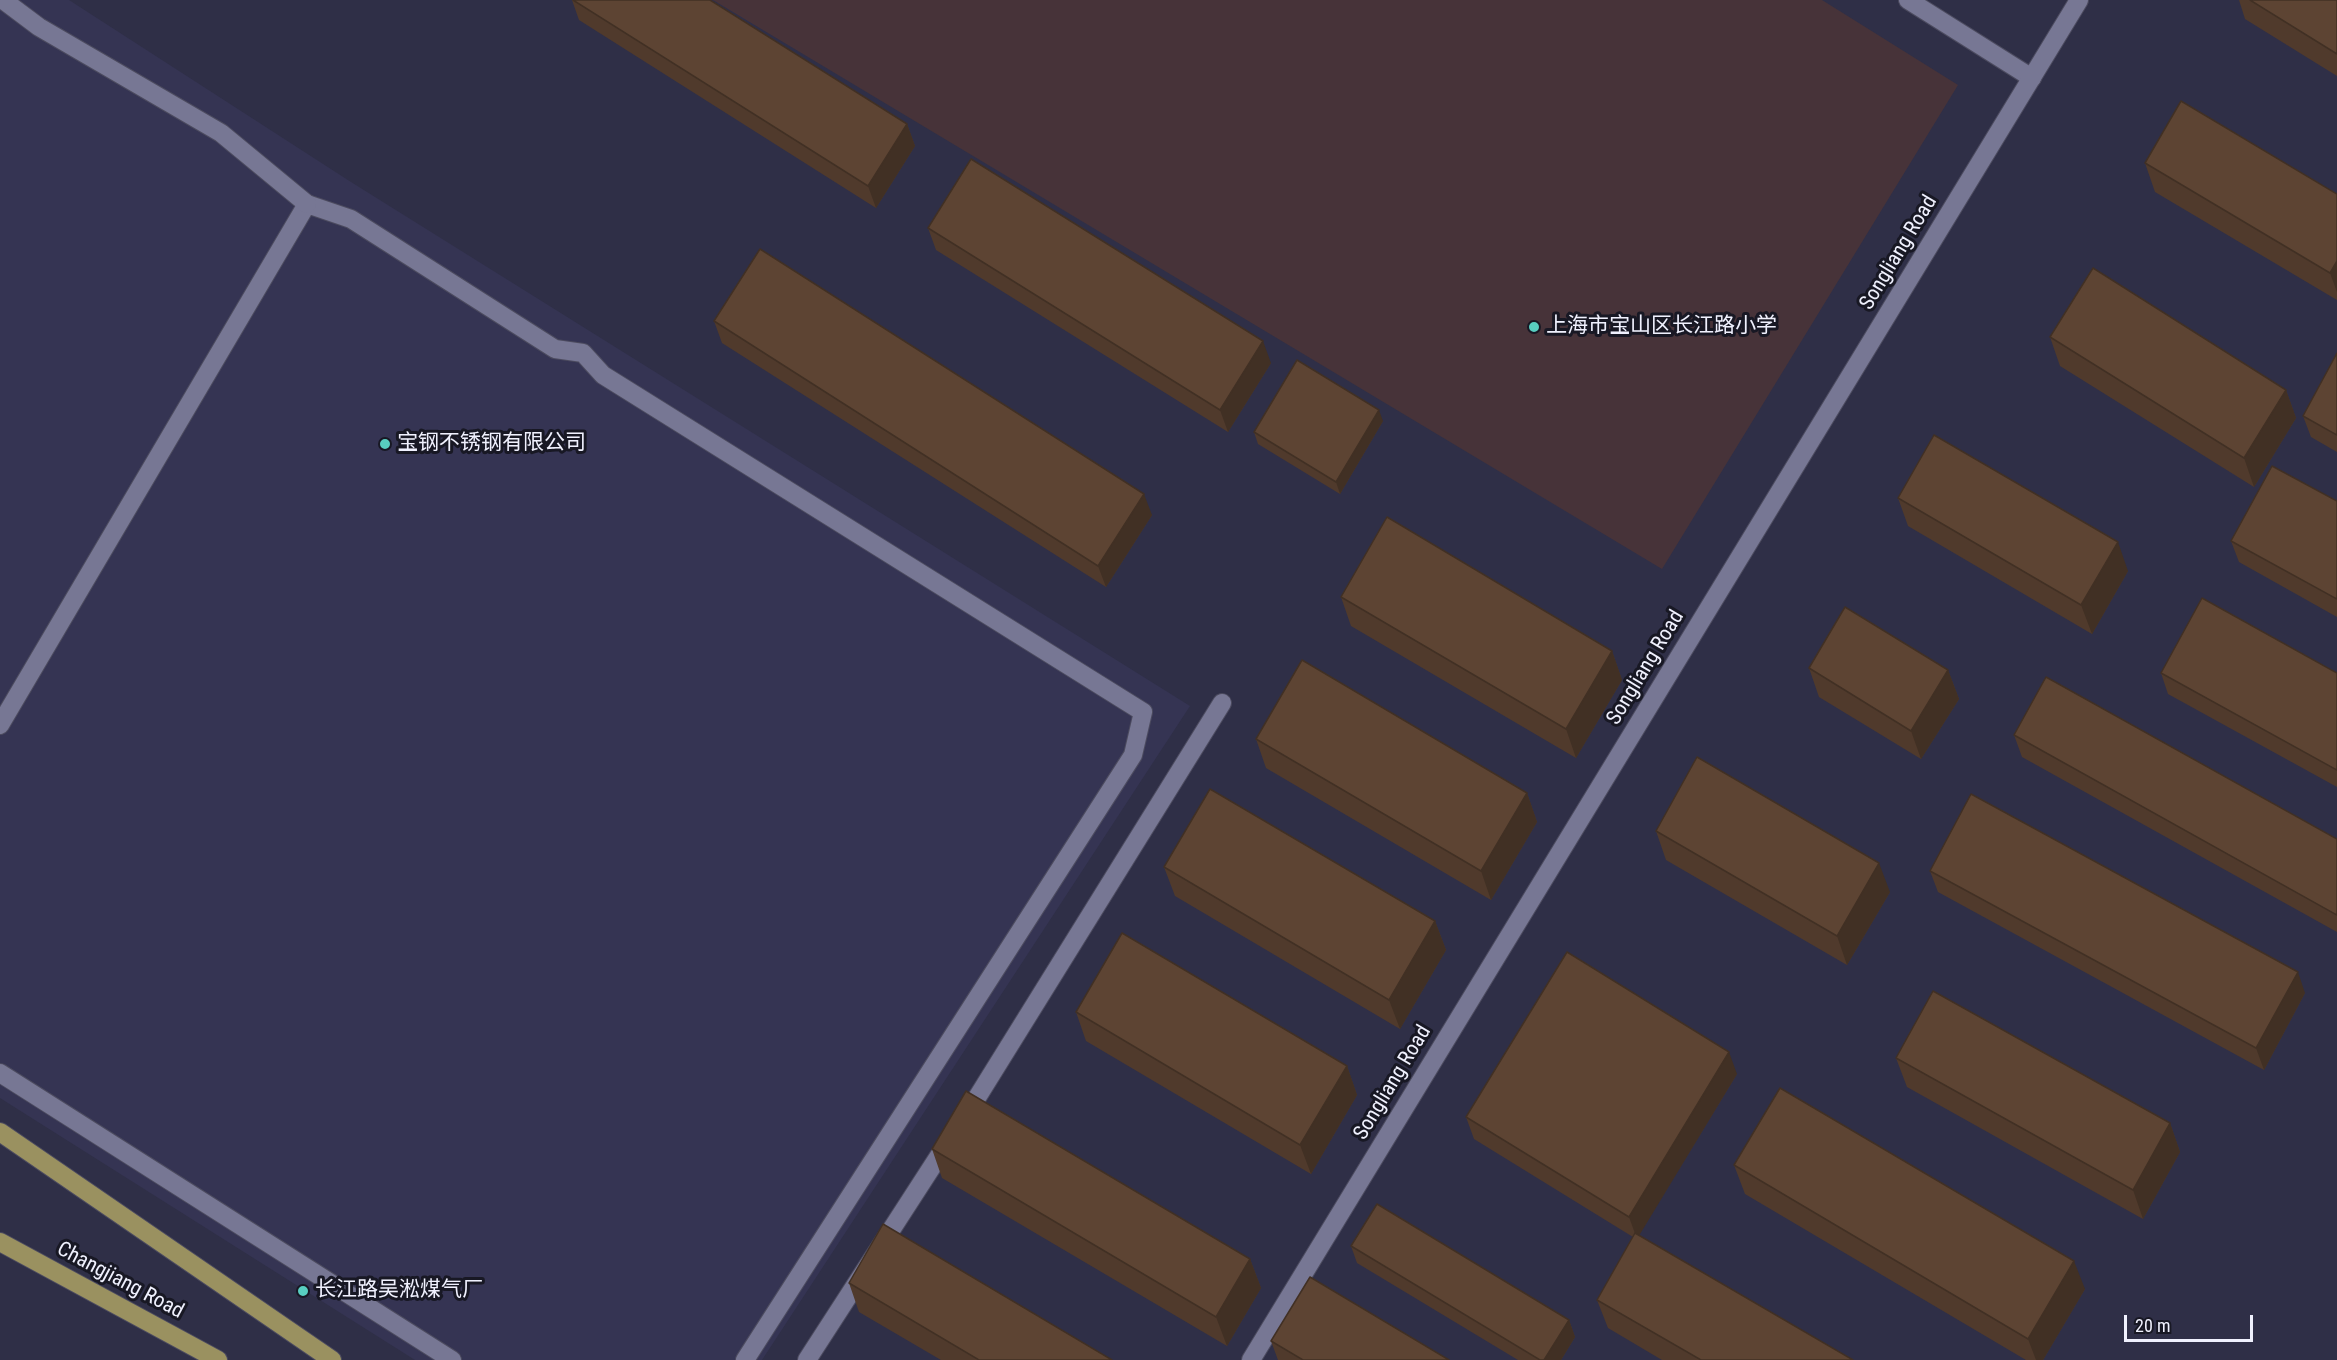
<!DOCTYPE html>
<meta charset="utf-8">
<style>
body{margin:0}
#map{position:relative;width:2337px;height:1360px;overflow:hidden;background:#2f2f47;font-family:"Roboto Condensed",sans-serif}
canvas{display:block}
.scale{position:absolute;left:2124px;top:1315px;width:129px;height:27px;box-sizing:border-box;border:3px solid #f0f1fe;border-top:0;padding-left:8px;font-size:18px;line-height:21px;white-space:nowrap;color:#f0f1fe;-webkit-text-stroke:4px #181824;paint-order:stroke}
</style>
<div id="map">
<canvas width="2337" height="1360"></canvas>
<div class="scale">20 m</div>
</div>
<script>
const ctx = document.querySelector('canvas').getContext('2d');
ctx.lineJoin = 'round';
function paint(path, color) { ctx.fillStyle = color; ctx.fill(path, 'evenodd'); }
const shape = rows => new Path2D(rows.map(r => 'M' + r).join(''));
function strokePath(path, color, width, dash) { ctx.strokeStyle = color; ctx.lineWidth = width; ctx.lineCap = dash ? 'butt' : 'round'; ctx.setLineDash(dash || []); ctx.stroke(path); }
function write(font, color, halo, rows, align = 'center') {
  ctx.font = font + ' "Roboto Condensed","Noto Sans SC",sans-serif'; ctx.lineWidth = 6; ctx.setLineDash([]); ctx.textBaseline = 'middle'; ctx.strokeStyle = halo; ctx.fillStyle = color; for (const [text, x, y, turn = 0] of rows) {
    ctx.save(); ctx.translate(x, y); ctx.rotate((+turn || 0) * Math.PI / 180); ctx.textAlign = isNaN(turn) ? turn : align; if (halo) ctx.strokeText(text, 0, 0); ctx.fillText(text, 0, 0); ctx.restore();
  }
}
paint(shape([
 [0,0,69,0,351,182,1190,706,762,1360,415,1360,0,1098]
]), '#353453');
paint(shape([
 [713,0,1822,0,1958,85,1662,569]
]), '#473339');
const service = shape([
 [0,725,307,204,351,219,555,349,583,353,603,375,1143,712,1133,755,745,1360],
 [0,1073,452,1360],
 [965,1117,1222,703],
 [807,1360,948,1142]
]);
const minor = shape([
 [3,0,39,27,221,133,307,204],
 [1908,0,2032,78]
]);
const tertiary = shape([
 [1251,1360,2079,0]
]);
const primary = shape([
 [0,1132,332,1360],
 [0,1242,218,1360]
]);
strokePath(service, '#4c4b5f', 20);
strokePath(minor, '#4c4b5f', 20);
strokePath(tertiary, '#4c4b5f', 20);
strokePath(primary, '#4c4b5f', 20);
strokePath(service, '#777794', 18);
strokePath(minor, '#777794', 18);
strokePath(tertiary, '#777794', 18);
strokePath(primary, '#9a9160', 18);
paint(shape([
 [572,0,710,0,907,124,915,146,876,208,579,20],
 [2239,0,2337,0,2337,76,2245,19],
 [2145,163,2337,194,2337,300,2155,192],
 [928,228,1271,363,1228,432,936,250],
 [714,321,1152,515,1106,587,722,343],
 [2050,337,2286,390,2296,418,2254,487,2060,366],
 [2337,353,2337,452,2311,437,2303,416],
 [1383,421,1340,494,1258,444,1254,432],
 [1898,498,2128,571,2092,634,1908,526],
 [2337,501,2337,617,2239,562,2231,541],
 [1341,597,1612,651,1622,680,1576,758,1351,626],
 [1809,668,1948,670,1959,699,1921,759,1819,697],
 [2161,673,2337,673,2337,787,2168,694],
 [2014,735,2337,839,2337,932,2022,757],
 [1256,739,1527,793,1537,822,1491,900,1266,768],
 [1656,831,1890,892,1847,965,1666,860],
 [1164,867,1435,921,1446,950,1400,1029,1175,896],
 [1930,871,2305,993,2264,1070,1938,892],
 [1076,1012,1347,1066,1357,1095,1311,1174,1086,1041],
 [1896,1058,2170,1123,2180,1152,2143,1219,1907,1087],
 [1737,1074,1639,1235,1853,1360,1662,1360,1608,1328,1597,1300,1633,1237,1474,1139,1466,1117],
 [932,1149,1250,1259,1261,1288,1227,1346,942,1178],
 [1734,1165,2085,1289,2043,1360,2026,1360,1745,1194],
 [1351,1246,1569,1320,1575,1337,1561,1360,1518,1360,1357,1263],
 [849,1283,1112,1360,941,1360,859,1312],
 [1271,1341,1449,1360,1278,1360]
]), '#503a2c');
paint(shape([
 [907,124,915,146,876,208,868,186],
 [2337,261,2337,292,2330,273],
 [1263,341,1271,363,1228,432,1220,410],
 [2286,390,2296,418,2254,487,2244,458],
 [1379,410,1383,421,1340,494,1336,482],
 [1144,494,1152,515,1106,587,1098,566],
 [2118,542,2128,571,2092,634,2081,605],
 [1612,651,1622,680,1576,758,1566,729],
 [1948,670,1959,699,1921,759,1911,731],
 [1527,793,1537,822,1491,900,1481,871],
 [1879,863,1890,892,1847,965,1837,936],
 [1435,921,1446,950,1400,1029,1389,1000],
 [2298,972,2305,993,2264,1070,2256,1048],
 [1729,1052,1737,1074,1637,1239,1629,1217],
 [1347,1066,1357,1095,1311,1174,1300,1145],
 [2170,1123,2180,1152,2143,1219,2133,1190],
 [1250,1259,1261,1288,1227,1346,1216,1317],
 [2074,1261,2085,1289,2043,1360,2036,1360,2028,1339],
 [1569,1320,1575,1337,1561,1360,1544,1360]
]), '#413024');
const building = shape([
 [573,0,710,0,907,124,868,186,573,0],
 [2250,0,2337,0,2337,54,2250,0],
 [2181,101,2337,194,2337,261,2330,273,2145,163,2181,101],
 [971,159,1263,341,1220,410,928,228,971,159],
 [760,249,1144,494,1098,566,714,321,760,249],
 [2093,268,2286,390,2244,458,2050,337,2093,268],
 [2337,353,2337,435,2303,416,2337,353],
 [1297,360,1379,410,1336,482,1254,432,1297,360],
 [1934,435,2118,542,2081,605,1898,498,1934,435],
 [2272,466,2337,501,2337,599,2231,541,2272,466],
 [1387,517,1612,651,1566,729,1341,597,1387,517],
 [2202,598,2337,673,2337,770,2161,673,2202,598],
 [1845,607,1948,670,1911,731,1809,668,1845,607],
 [1302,660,1527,793,1481,871,1256,739,1302,660],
 [2046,677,2337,839,2337,915,2014,735,2046,677],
 [1697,757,1879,863,1837,936,1656,831,1697,757],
 [1210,789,1435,921,1389,1000,1164,867,1210,789],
 [1971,794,2298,972,2256,1048,1930,871,1971,794],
 [1122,933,1347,1066,1300,1145,1076,1012,1122,933],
 [1567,952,1729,1052,1629,1217,1466,1117,1567,952],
 [1933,991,2170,1123,2133,1190,1896,1058,1933,991],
 [1780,1088,2074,1261,2028,1339,1734,1165,1780,1088],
 [966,1091,1250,1259,1216,1317,932,1149,966,1091],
 [1377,1204,1569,1320,1544,1360,1540,1360,1351,1246,1377,1204],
 [883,1224,1112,1360,979,1360,849,1283,883,1224],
 [1635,1233,1853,1360,1701,1360,1597,1300,1635,1233],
 [1310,1277,1449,1360,1303,1360,1271,1341,1310,1277]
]);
paint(building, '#5d4433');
strokePath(building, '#413024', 1.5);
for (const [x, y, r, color] of [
 [1534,327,6,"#58cec0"],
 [385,444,6,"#58cec0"],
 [303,1291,6,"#58cec0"]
]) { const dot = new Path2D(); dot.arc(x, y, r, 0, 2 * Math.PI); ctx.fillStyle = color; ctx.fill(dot); strokePath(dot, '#181824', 2); }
write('21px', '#f0f1fe', '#181824', [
 ["Songliang Road",1899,253,-59],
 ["Songliang Road",1646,668,-59],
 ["Songliang Road",1393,1083,-59],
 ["Changjiang Road",120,1281,28]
]);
write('21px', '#f0f1fe', '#181824', [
 ["上海市宝山区长江路小学",1546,327],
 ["宝钢不锈钢有限公司",397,444],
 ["长江路吴淞煤气厂",315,1291]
], 'left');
</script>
